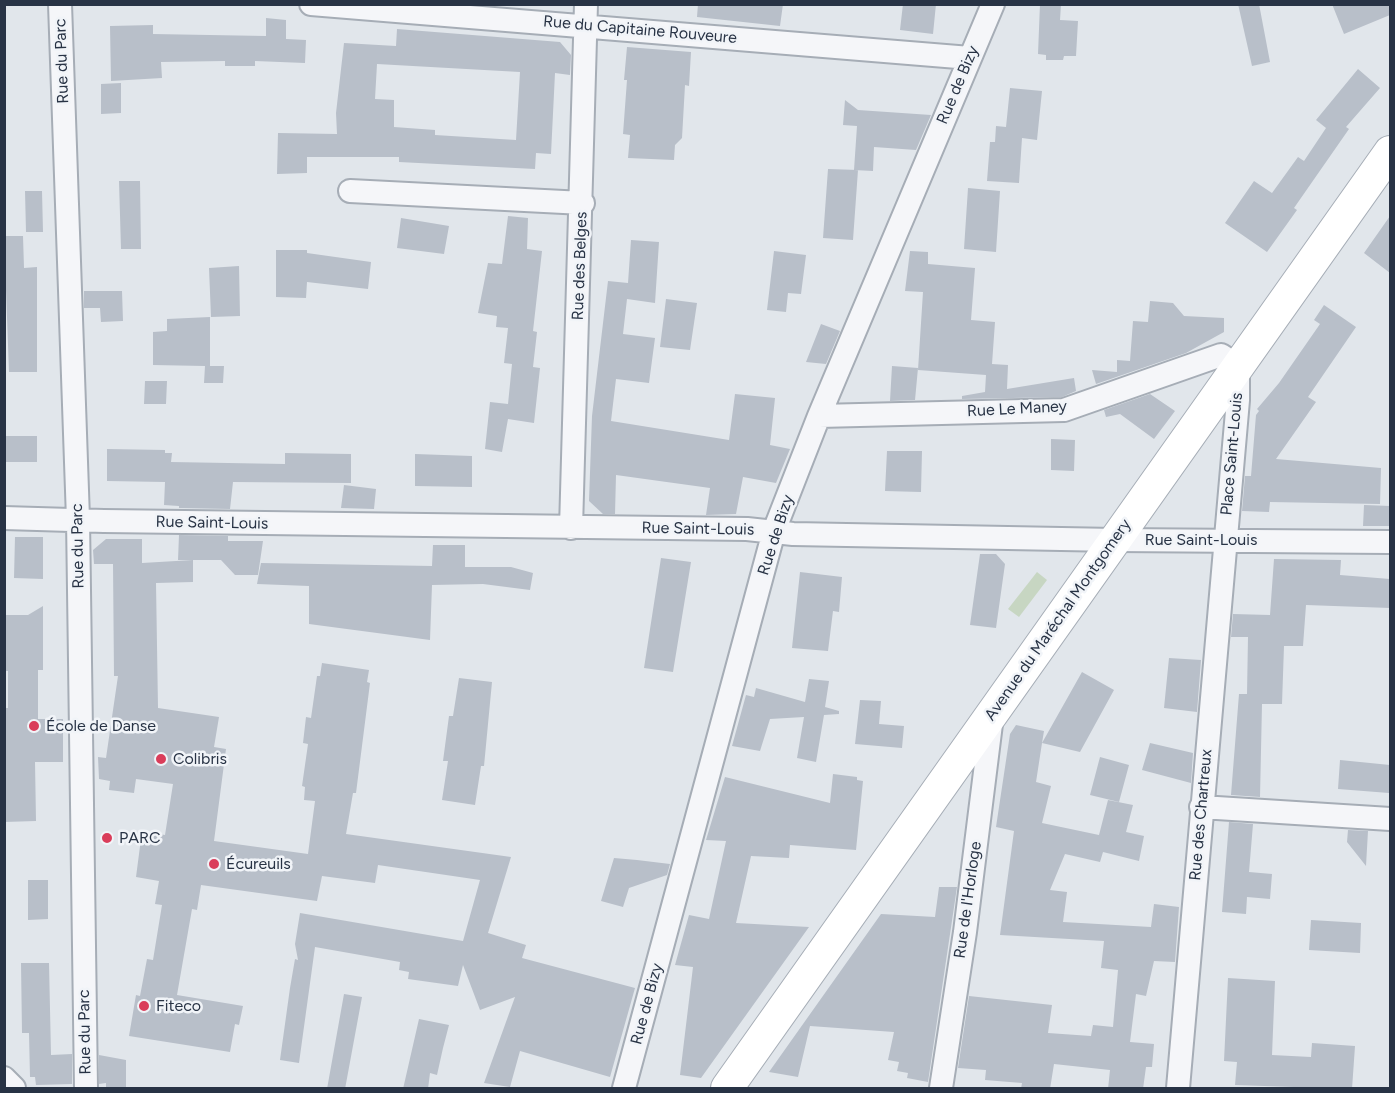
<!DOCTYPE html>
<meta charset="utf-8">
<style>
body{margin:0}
#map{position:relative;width:1395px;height:1093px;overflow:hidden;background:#e1e6eb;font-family:Figtree,sans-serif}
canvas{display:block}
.frame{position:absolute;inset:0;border:6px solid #283345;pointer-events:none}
</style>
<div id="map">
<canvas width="1395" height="1093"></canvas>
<div class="frame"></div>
</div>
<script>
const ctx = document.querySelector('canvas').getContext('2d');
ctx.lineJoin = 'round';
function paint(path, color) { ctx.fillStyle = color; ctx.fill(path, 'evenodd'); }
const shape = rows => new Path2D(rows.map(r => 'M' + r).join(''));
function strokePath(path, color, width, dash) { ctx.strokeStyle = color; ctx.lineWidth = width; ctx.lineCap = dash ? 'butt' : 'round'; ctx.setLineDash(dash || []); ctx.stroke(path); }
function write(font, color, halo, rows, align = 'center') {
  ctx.font = font + ' Figtree,sans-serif'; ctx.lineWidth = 5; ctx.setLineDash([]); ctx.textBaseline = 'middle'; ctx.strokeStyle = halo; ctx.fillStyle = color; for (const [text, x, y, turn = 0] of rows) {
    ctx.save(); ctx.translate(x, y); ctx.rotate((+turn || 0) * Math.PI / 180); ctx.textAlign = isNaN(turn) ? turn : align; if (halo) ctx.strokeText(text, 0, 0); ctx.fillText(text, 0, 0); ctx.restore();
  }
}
paint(shape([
 [1037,572,1047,580,1019,617,1008,609]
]), '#c7d6c2');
paint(shape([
 [698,4,783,4,780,26,697,17],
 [903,4,936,4,933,34,900,30],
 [1040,4,1061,4,1060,20,1078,21,1076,56,1064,56,1063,60,1046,60,1046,55,1038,54],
 [1238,4,1259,4,1270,62,1252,66],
 [1332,4,1390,4,1390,15,1344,34],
 [266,18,286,20,286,39,306,40,305,63,255,61,255,66,225,66,225,61,161,62,162,78,111,81,110,26,153,25,153,34,266,36],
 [397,29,560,42,571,55,570,75,555,73,551,154,536,153,535,169,399,162,399,157,307,157,307,173,277,174,278,133,337,134,336,113,344,43,396,46],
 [377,64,520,72,516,140,435,135,435,130,394,127,394,100,375,99],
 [627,47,691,52,689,86,685,85,682,138,675,145,674,160,628,158,630,135,623,134,627,80,624,80],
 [1358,69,1380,88,1346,127,1349,129,1294,208,1297,210,1267,252,1225,223,1254,181,1272,193,1298,157,1304,161,1326,128,1316,120],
 [121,83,121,113,101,114,101,84],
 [1010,88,1042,91,1037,140,1022,138,1019,183,987,181,990,142,995,142,996,126,1006,127],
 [845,100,858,110,931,115,916,150,874,147,873,171,854,170,857,126,843,125],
 [828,169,858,170,853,240,823,238],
 [119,181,140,181,141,249,121,249],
 [968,188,1000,191,996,252,964,249],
 [25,191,42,191,43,232,26,232],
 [508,216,528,218,527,249,542,251,533,331,537,332,533,367,540,368,534,423,508,419,502,452,485,449,490,402,508,404,512,364,504,363,508,328,496,327,497,316,478,313,488,263,502,264],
 [1390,216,1390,273,1364,253],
 [401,218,449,226,444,254,397,248],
 [4,236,23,236,24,268,37,267,37,372,9,372],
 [631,240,659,242,655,303,627,299,623,334,655,338,649,383,616,379,611,421,729,440,735,394,775,398,770,445,790,449,776,483,743,477,736,514,706,515,710,488,616,475,615,514,603,514,589,501,592,416,608,281,628,283],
 [276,250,307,250,307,253,371,262,368,289,307,282,306,298,276,297],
 [774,251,806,255,801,294,788,293,786,312,767,310],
 [910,251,928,252,928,264,975,268,971,320,995,322,992,364,1008,365,1007,389,1074,378,1076,391,1062,397,962,399,962,396,985,392,986,375,918,370,923,292,905,291],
 [239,266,240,316,211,317,209,268],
 [84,291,122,291,123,321,101,322,100,308,84,308],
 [666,299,697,303,690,350,660,347],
 [1150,301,1173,303,1184,316,1224,318,1224,332,1186,353,1096,384,1092,370,1117,372,1117,360,1130,361,1133,321,1148,322],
 [1324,305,1356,327,1308,397,1316,402,1276,459,1381,468,1380,504,1270,502,1269,512,1242,511,1245,476,1251,476,1256,415,1259,411,1257,409,1279,383,1320,324,1314,320],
 [210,317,210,366,224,366,223,383,204,383,205,366,153,365,153,332,167,331,167,319],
 [821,324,840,331,826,364,806,362],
 [892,366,918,368,915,400,890,401],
 [145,381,167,381,166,404,144,404],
 [1150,394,1175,411,1154,439,1120,414,1106,417,1104,410],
 [4,436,37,436,37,462,4,462],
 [1051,439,1075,440,1074,471,1051,470],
 [107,449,165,450,165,453,172,453,171,462,285,464,285,453,351,454,351,483,233,482,230,509,179,508,179,506,164,505,165,482,107,481],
 [887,451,922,451,921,492,885,491],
 [415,454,472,456,472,487,415,486],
 [344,485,376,489,374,509,341,508],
 [1364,505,1390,506,1390,526,1363,526],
 [179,535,228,536,228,541,263,541,258,575,235,575,221,560,178,560],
 [15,537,43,537,43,579,14,578],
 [106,539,142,539,142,563,193,560,193,582,156,583,158,708,219,717,214,747,226,749,214,841,308,854,315,801,304,800,305,787,302,786,308,744,303,743,306,717,311,718,317,676,320,676,322,663,369,670,367,682,370,683,356,793,353,793,346,834,511,857,488,933,526,945,522,958,635,988,610,1077,520,1051,510,1087,484,1083,515,997,480,1010,463,965,458,986,408,979,409,972,399,970,400,962,315,947,299,1063,280,1060,290,988,295,959,298,960,295,944,300,913,463,941,480,880,378,865,375,883,322,876,317,901,201,885,197,910,192,909,177,995,243,1006,239,1025,235,1024,230,1052,129,1036,136,995,140,996,147,959,153,960,162,905,155,904,159,881,136,877,142,831,165,835,173,784,136,779,134,793,109,790,110,781,99,779,98,757,106,758,118,676,114,676,113,564,94,564,93,550],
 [433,545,465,545,465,567,511,567,533,573,530,590,483,584,432,585,430,640,309,624,309,586,257,584,261,563,432,566],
 [980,554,996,554,1005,564,996,628,970,625],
 [661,558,691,562,673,672,644,668],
 [1274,559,1341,560,1340,575,1390,579,1390,608,1306,605,1303,646,1284,646,1282,704,1262,704,1260,797,1231,795,1239,694,1247,694,1248,637,1231,637,1233,614,1270,615],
 [800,572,842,577,839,612,833,611,828,651,792,648],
 [43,606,43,670,38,670,38,719,63,719,63,762,35,762,36,821,4,822,4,708,8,708,8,671,4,671,4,615,28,615],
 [1169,658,1201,660,1197,712,1164,708],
 [1082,672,1114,690,1080,752,1042,743,1036,782,1051,786,1042,823,1099,835,1108,800,1133,805,1126,832,1144,836,1139,861,1103,852,1100,862,1065,854,1050,890,1067,892,1063,922,1151,927,1154,904,1179,907,1175,962,1154,961,1146,996,1136,994,1130,1042,1154,1044,1152,1067,1146,1067,1143,1089,1108,1089,1110,1070,1054,1064,1050,1089,1021,1089,1022,1083,985,1080,986,1070,958,1068,969,996,1052,1005,1048,1033,1091,1036,1093,1025,1113,1027,1118,970,1101,968,1104,941,1000,935,1014,831,996,827,1010,734,1016,725,1044,731,1042,743],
 [459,678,492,682,484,766,481,766,475,805,442,800,448,761,443,761,449,716,453,716],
 [809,679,829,681,825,707,839,711,839,714,824,715,816,762,797,758,804,717,770,719,760,751,732,746,746,695,754,697,756,688,805,702],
 [860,700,881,701,879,724,904,726,902,748,855,744],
 [1150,743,1193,753,1191,783,1142,770],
 [1100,757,1129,765,1119,802,1090,795],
 [1340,760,1390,765,1389,793,1338,789],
 [833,774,857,777,857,780,863,781,856,850,790,845,789,858,751,856,736,923,809,927,701,1078,680,1075,693,967,675,965,689,915,709,919,726,841,706,840,725,777,830,803],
 [1229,822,1253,824,1249,872,1272,874,1270,899,1247,897,1246,914,1222,912],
 [1348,830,1368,831,1366,866,1347,842],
 [614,858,637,860,670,864,667,875,629,888,623,907,601,901],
 [28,880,48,880,48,919,28,920],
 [939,887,957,887,928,1082,907,1078,908,1073,897,1071,899,1062,888,1060,894,1032,810,1026,798,1077,769,1072,881,914,935,917],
 [1311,920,1361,923,1360,953,1309,950],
 [21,963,49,963,51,1055,72,1054,72,1084,36,1085,35,1077,30,1077,29,1033,22,1033],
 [1228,978,1275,981,1272,1055,1311,1057,1312,1043,1355,1046,1352,1089,1235,1085,1237,1062,1224,1061],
 [344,994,362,997,345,1089,327,1089],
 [419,1019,449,1025,443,1048,437,1075,430,1073,428,1089,403,1089],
 [99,1055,126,1060,126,1089,106,1089,106,1083,99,1084]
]), '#b8bfc9');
const street = shape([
 [60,4,78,519,86,1088],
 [311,4,970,58],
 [350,191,583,203],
 [819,416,1064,410,1221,355,1238,366,1238,400,1178,1088],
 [4,518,104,521,747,529,793,534,1115,540,1390,542],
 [571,528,586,4],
 [1201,807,1390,819],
 [4,1078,14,1088],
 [624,1088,774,531,819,416,993,4],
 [941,1088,965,932,992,716]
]);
const secondary = shape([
 [727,1088,1390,152]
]);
strokePath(street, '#a6adb6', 26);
strokePath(secondary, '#a6adb6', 34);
strokePath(street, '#f5f6f9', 22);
strokePath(secondary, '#fff', 32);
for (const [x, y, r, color] of [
 [34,726,6,"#da3d5a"],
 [161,759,6,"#da3d5a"],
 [107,838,6,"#da3d5a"],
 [214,864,6,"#da3d5a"],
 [144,1006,6,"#da3d5a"]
]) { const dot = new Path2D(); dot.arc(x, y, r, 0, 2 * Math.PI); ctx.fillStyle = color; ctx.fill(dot); strokePath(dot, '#f1f4f8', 2); }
write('16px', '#283345', '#f1f4f8', [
 ["Rue du Capitaine Rouveure",640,30,5],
 ["Rue du Parc",62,61,-92],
 ["Rue de Bizy",958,85,-67],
 ["Rue des Belges",580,266,-88],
 ["Rue Le Maney",1017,409,-3],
 ["Place Saint-Louis",1232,454,-85],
 ["Rue Saint-Louis",212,523,1],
 ["Rue Saint-Louis",698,529,1],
 ["Rue de Bizy",776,535,-72],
 ["Rue Saint-Louis",1201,540],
 ["Rue du Parc",78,546,-91],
 ["Avenue du Maréchal Montgomery",1058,620,-55],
 ["Rue des Chartreux",1201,815,-85],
 ["Rue de l'Horloge",968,900,-82],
 ["Rue de Bizy",647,1004,-75],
 ["Rue du Parc",85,1032,-91]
]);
write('16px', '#283345', '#f1f4f8', [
 ["École de Danse",46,726],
 ["Colibris",173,759],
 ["PARC",119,838],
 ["Écureuils",226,864],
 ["Fiteco",156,1006]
], 'left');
</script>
